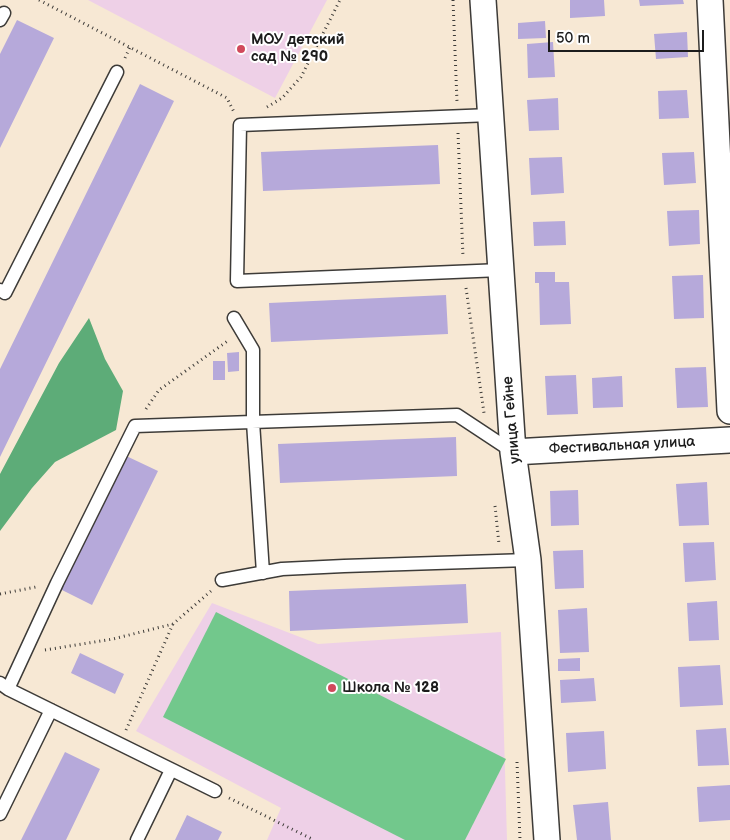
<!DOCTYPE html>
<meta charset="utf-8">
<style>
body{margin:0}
#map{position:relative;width:730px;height:840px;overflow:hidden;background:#f7e8d4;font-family:"Balsamiq Sans",sans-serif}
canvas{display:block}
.scale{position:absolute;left:548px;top:30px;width:156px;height:22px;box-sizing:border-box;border:2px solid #1c1c1c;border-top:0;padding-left:6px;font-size:15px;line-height:18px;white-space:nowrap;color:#1c1c1c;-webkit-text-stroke:4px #fff;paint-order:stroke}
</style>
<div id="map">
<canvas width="730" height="840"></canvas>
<div class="scale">50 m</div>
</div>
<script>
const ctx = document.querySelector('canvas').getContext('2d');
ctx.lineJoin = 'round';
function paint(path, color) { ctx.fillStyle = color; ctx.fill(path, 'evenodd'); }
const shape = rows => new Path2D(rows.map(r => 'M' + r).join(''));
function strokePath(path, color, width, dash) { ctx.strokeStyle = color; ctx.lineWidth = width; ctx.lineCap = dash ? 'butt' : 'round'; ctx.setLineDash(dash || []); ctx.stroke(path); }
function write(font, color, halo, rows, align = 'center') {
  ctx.font = font + ' "Balsamiq Sans",sans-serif'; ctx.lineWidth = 4; ctx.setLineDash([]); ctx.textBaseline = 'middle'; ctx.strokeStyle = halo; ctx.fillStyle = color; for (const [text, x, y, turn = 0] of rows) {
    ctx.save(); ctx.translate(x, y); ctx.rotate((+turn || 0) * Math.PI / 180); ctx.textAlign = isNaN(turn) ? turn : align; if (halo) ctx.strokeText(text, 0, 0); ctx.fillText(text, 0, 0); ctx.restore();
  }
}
paint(shape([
 [88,0,327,0,275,98],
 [212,603,318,644,501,632,507,840,267,840,281,808,136,731]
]), '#eed0e7');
paint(shape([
 [216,612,506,759,465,840,405,840,163,717]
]), '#72c88c');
paint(shape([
 [89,318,105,359,123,391,116,430,55,462,32,488,0,531,0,474,59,363]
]), '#5dac78');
paint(shape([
 [570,0,604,0,605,16,570,18],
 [639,0,683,0,684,4,640,6],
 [17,20,54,38,0,148,0,54],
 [545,21,546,38,518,39,518,23],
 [687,32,688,57,656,59,654,34],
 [553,42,555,77,528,78,527,44],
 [140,84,174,101,0,457,0,369],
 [687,90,689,118,659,119,658,91],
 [558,98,559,130,529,131,527,100],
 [438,145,440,184,263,191,261,152],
 [694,152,696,183,664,185,662,153],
 [562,157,564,193,531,195,529,158],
 [699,210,700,244,669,246,667,211],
 [565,221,566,245,534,246,533,222],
 [535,272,555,272,555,282,569,282,571,324,540,325,539,283,535,283],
 [703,275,704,318,674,319,672,276],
 [446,295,448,334,271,342,269,303],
 [239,352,239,371,228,372,227,353],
 [213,361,225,361,225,380,213,380],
 [706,367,708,407,677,408,675,368],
 [576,375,578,414,547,415,545,376],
 [622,376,623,407,593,408,592,378],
 [456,437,457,476,280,483,278,444],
 [122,454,158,471,92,605,56,587],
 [707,482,709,525,679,526,676,484],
 [578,490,579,525,551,526,550,491],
 [714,542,716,580,685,582,683,543],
 [583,550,584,588,555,589,553,551],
 [466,584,468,623,290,631,289,591],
 [717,601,719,640,689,641,687,603],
 [587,608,589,652,560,653,558,610],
 [80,653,124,674,115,694,71,673],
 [580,658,580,671,558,671,558,659],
 [720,665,723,705,680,707,678,667],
 [594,678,596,701,561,703,560,680],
 [726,728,729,765,698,766,696,730],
 [604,731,606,769,568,772,566,733],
 [65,752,100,769,66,840,21,840],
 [730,785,730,820,699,822,697,787],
 [608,802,611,840,577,840,573,805],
 [187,815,222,832,218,840,175,840]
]), '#b6a9da');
const service = shape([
 [0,20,4,13],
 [491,115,240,125,237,281,501,270],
 [0,290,5,293,117,72],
 [234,318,253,350,253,422,263,573],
 [222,580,282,569,344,566,528,560],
 [0,683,8,689,215,791],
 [8,689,57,583,135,426,457,415,513,452],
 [0,814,51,710],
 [137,840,171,770]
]);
const minor = shape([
 [483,0,513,452,528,560,547,840],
 [710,0,730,411],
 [513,452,730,440]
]);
strokePath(service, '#3d3b38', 15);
strokePath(minor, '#3d3b38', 28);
strokePath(shape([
 [39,0,227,98,234,112],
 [453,0,457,102],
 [125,58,130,47],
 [267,107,282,98,301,77,340,0],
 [458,133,463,257],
 [466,288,484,413],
 [146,409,159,390,229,340],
 [495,506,499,544],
 [0,594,36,587],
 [45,650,113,639,173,624,211,591],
 [126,730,173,624],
 [517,762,520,840],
 [229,798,314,840]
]), '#3d3b38', 3, [1, 4]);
strokePath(service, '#fff', 12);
strokePath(minor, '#fff', 25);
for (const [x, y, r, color] of [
 [241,49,5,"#d1495b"],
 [332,688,5,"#d1495b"]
]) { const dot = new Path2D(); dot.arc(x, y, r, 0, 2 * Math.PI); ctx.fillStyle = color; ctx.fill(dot); strokePath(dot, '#fff', 2); }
write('bold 15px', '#1c1c1c', '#fff', [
 ["МОУ детский",251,40],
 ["сад № 290",251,57],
 ["Школа № 128",342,688]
], 'left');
write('15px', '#1c1c1c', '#fff', [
 ["улица Гейне",512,420,-95],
 ["Фестивальная улица",622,446,-3]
]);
</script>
